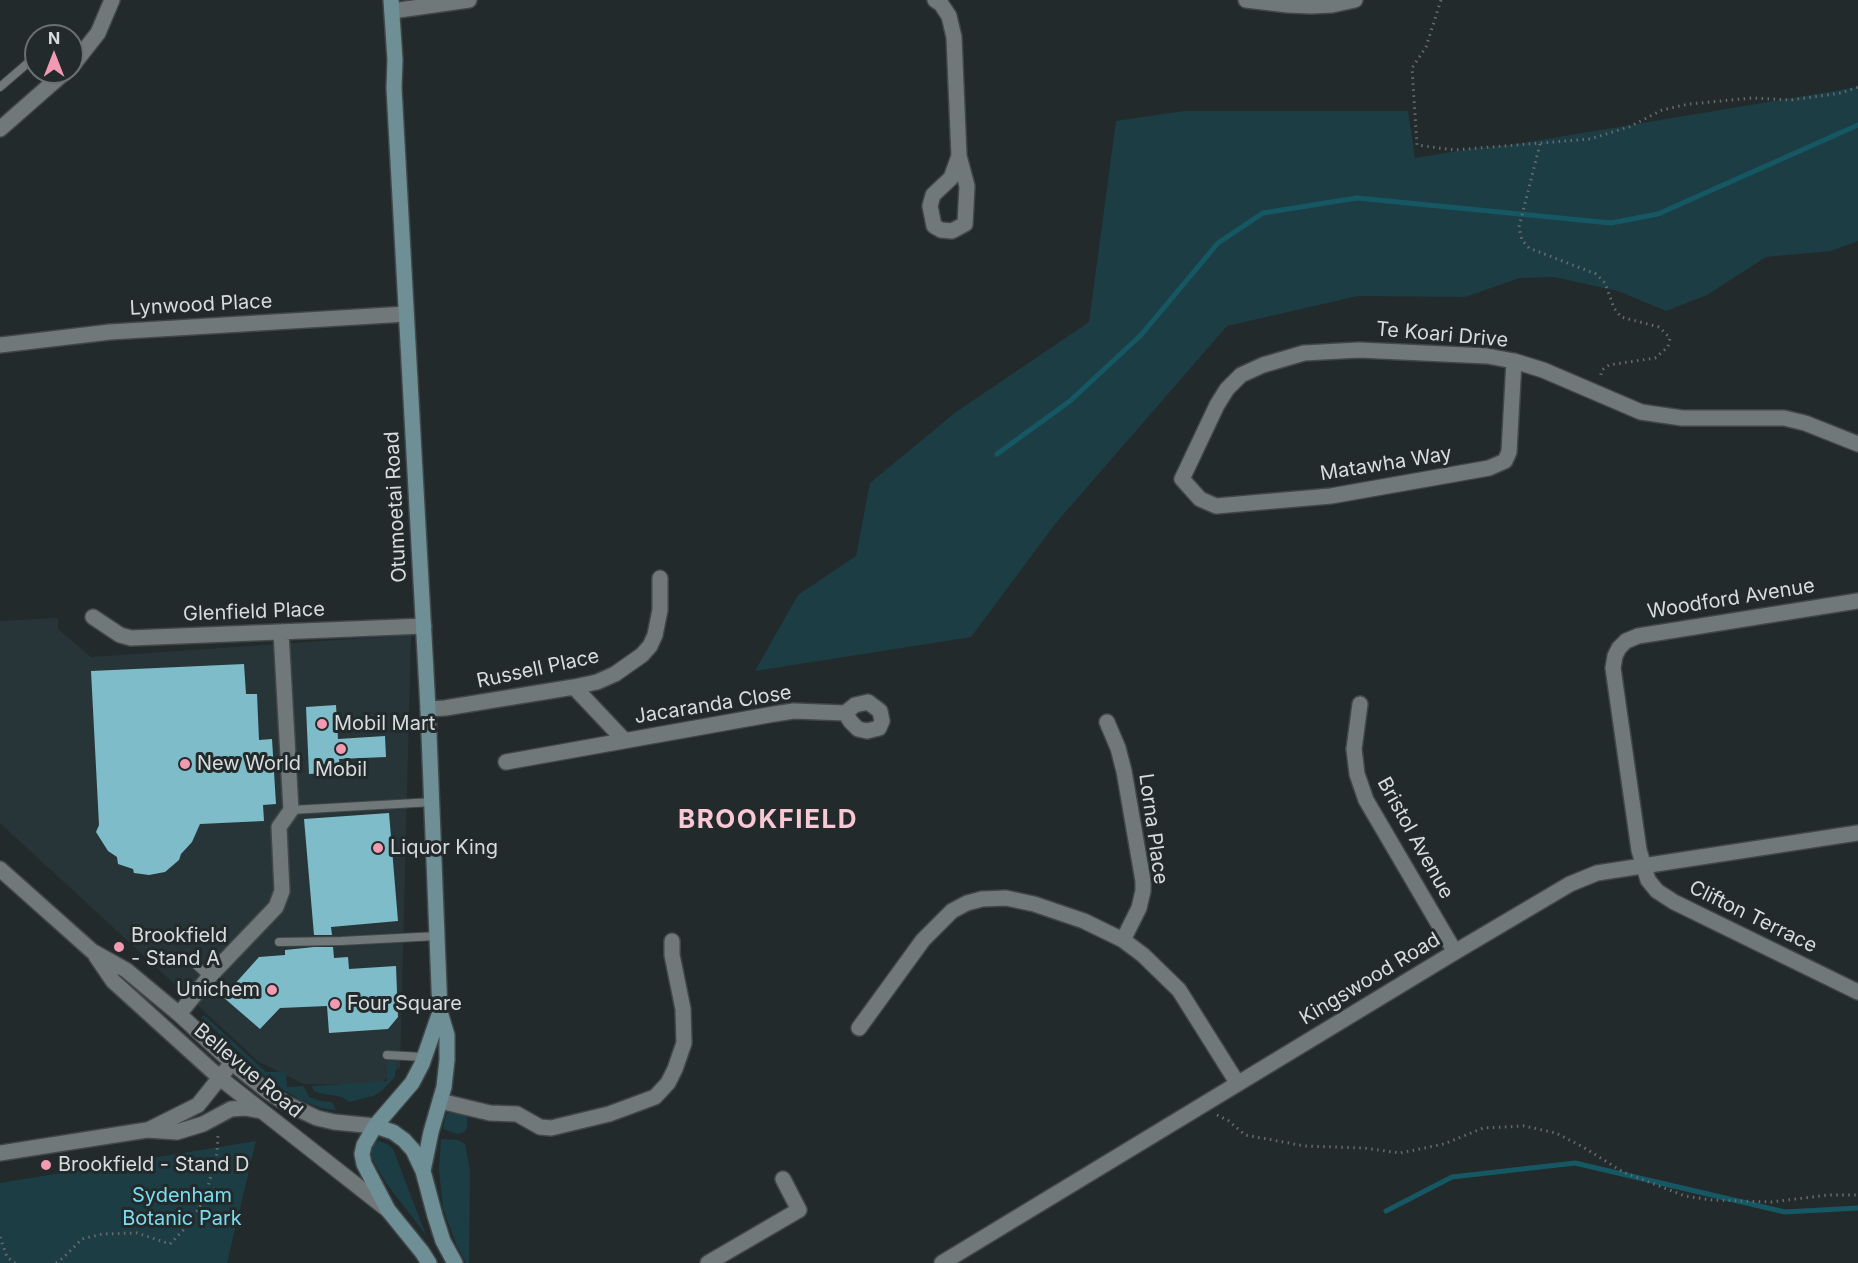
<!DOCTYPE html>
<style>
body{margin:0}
#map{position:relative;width:1858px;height:1263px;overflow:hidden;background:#232a2b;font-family:Inter,sans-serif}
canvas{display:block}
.north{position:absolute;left:24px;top:24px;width:60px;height:60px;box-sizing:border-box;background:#232a2b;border:2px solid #6b7172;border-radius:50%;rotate:0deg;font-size:16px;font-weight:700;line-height:24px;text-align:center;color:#d7dcdd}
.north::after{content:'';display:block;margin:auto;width:21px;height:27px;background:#f19ab2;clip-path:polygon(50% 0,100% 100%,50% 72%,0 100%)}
</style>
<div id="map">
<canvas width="1858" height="1263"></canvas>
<div class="north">N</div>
</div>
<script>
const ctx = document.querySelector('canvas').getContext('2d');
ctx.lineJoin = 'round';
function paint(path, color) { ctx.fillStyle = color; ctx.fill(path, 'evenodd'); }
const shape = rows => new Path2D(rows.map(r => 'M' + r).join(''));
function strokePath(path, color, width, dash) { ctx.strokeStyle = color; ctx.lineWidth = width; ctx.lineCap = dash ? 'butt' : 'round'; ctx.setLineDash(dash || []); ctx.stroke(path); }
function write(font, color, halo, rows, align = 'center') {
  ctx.font = font + ' Inter,sans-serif'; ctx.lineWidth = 6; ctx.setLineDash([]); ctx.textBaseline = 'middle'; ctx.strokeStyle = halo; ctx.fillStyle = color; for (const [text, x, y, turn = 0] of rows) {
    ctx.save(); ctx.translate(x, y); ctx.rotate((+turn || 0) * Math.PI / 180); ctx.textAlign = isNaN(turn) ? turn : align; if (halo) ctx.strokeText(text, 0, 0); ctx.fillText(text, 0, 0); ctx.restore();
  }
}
paint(shape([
 [58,618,58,629,91,657,411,635,400,1067,380,1084,304,1084,259,1062,0,823,0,621]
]), '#283538');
paint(shape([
 [1858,87,1858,241,1831,251,1766,257,1707,295,1666,311,1618,291,1554,277,1520,278,1465,297,1358,296,1227,326,1055,524,971,637,755,671,798,595,856,556,870,483,956,412,1089,322,1116,121,1184,111,1408,111,1415,158,1470,149,1511,145],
 [205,1016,266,1072,286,1072,287,1087,304,1086,309,1097,321,1101,332,1102,336,1110,321,1108,299,1099,284,1090,267,1078,201,1017],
 [387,1062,396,1062,395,1077,380,1092,373,1096,349,1102,342,1097,319,1093,314,1091,313,1089,312,1086,387,1081],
 [448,1113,467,1114,467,1128,464,1132,458,1134,443,1129,446,1114],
 [441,1139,458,1140,465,1144,470,1171,469,1263,466,1263,457,1246,443,1209,439,1169],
 [256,1141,227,1263,0,1263,0,1183],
 [379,1141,389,1145,393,1149,426,1235,386,1183,372,1159,371,1149,374,1143]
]), '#1d3d44');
strokePath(shape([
 [997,454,1070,401,1141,335,1218,243,1263,213,1357,198,1611,223,1658,214,1858,125],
 [1386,1211,1452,1177,1575,1163,1785,1212,1858,1208]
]), '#155863', 5);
paint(shape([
 [244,664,246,694,257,694,259,740,272,739,276,804,263,805,264,821,200,824,192,842,181,854,179,860,165,872,149,875,134,873,133,869,118,864,117,857,108,851,96,832,99,825,91,671],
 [336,705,338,739,385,736,386,757,339,759,340,772,309,774,306,707],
 [389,813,398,921,331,927,332,935,314,935,304,819],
 [314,947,333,947,334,958,348,957,349,969,396,966,398,1017,388,1029,329,1033,327,1006,280,1008,260,1029,223,997,259,957,285,955,285,950]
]), '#7ebcc9');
const service = shape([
 [0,87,36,56],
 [291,810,433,802],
 [279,942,341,941,437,936],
 [196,965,209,977],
 [387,1055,424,1057]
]);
const minor = shape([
 [935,0,941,4,949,16,954,37,959,156,967,186,965,224,952,231,941,230,934,226,930,206,933,195,951,178,959,156],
 [1246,0,1288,5,1311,6,1332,5,1355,0],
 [392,11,469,0],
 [72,66,98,33,112,0],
 [0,129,65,72],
 [0,345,110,332,406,314],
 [1514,361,1509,452,1505,461,1489,468,1331,496,1216,506,1200,499,1182,479,1217,405,1227,389,1241,375,1263,365,1304,353,1359,350,1487,356,1514,361,1543,370,1641,412,1682,418,1784,418,1805,423,1858,444],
 [1858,601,1638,636,1626,641,1619,648,1615,656,1613,668,1639,850,1648,880,1657,891,1674,902,1858,992],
 [93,617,120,635,131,638,424,626],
 [574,687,624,740],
 [1360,704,1354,749,1357,774,1366,800,1455,952],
 [428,709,445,708,574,687,597,682,615,674,642,655,650,646,655,635,660,610,660,578],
 [1107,722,1118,748,1124,771,1143,881,1143,891,1139,908,1123,940],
 [506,762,774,714,794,711,845,713,855,705,868,702,880,711,882,721,879,728,867,731,858,729,851,722,845,713],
 [179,1014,209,977,276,907,282,891,279,827,291,810,281,632],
 [859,1028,923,940,952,911,967,903,982,899,1006,898,1034,904,1084,921,1123,940,1143,955,1179,990,1238,1084],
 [440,1101,490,1113,517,1114,540,1127,551,1128,609,1114,655,1097,668,1083,675,1069,684,1043,683,1009,672,955,672,941],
 [708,1263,799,1210,783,1179],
 [942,1263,1455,952,1570,884,1597,873,1858,833]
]);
const tertiary = shape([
 [0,869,92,951,126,970,179,1014,232,1063,267,1091,285,1103,317,1118,334,1122,375,1126],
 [96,956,113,981,220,1078,388,1210],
 [150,1129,198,1105,226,1070],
 [0,1153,147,1130,177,1132,203,1124,231,1109,245,1108,261,1111]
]);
const secondary = shape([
 [391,0,395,60,394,88,428,709,440,1012,447,1035,447,1060,444,1087,431,1132,423,1171,435,1216,443,1241,455,1263],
 [375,1126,393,1132,404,1140,413,1150,423,1171],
 [429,1263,422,1252,388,1210,364,1164,362,1154,364,1145,375,1126,412,1083,422,1064,440,1012]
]);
strokePath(service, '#414748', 10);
strokePath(minor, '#414748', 18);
strokePath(tertiary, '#414748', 18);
strokePath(secondary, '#414748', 18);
strokePath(shape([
 [1441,0,1426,47,1412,68,1417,145,1454,150,1590,139,1629,127,1662,110,1689,104,1752,98,1791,100,1841,93,1858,87],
 [1540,144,1519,227,1522,240,1529,248,1596,274,1605,283,1614,308,1621,317,1659,327,1670,338,1668,347,1655,358,1609,365,1602,370,1600,378],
 [1217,1115,1229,1121,1245,1135,1305,1146,1364,1148,1400,1153,1444,1144,1483,1128,1524,1126,1556,1133,1583,1147,1623,1172,1685,1196,1712,1200,1771,1202,1828,1195,1858,1195],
 [0,1237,7,1257,15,1263],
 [56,1263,63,1258,82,1239,102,1234,137,1233,170,1244,189,1224,205,1198,217,1153,218,1135]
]), '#666c6d', 3, [1.5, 4.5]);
strokePath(service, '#707879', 8);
strokePath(minor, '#707879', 15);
strokePath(tertiary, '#707879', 15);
strokePath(secondary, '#6e8f96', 15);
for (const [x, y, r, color] of [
 [322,724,6,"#f19ab2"],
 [341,749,6,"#f19ab2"],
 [185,764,6,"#f19ab2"],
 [378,848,6,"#f19ab2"],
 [119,947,6,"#f19ab2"],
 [272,990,6,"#f19ab2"],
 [335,1004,6,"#f19ab2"],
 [46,1165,6,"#f19ab2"]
]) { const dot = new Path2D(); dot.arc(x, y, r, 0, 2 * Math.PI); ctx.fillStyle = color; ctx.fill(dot); strokePath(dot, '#232a2b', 2); }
write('20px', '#d7dcdd', '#232a2b', [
 ["Lynwood Place",201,305,-3],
 ["Te Koari Drive",1442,335,5],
 ["Matawha Way",1386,464,-9],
 ["Otumoetai Road",396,507,-93],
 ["Woodford Avenue",1731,599,-9],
 ["Glenfield Place",254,612,-2],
 ["Russell Place",538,669,-12],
 ["Jacaranda Close",713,705,-9],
 ["Lorna Place",1153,829,82],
 ["Bristol Avenue",1415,838,61],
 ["Clifton Terrace",1753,917,26],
 ["Kingswood Road",1370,979,-31],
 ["Bellevue Road",248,1071,40]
]);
write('20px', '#d7dcdd', '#232a2b', [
 ["Mobil Mart",334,724],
 ["New World",197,764],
 ["Mobil",341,770,"center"],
 ["Liquor King",390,848],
 ["Brookfield",131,936],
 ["- Stand A",131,959],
 ["Unichem",260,990,"right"],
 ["Four Square",347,1004],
 ["Brookfield - Stand D",58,1165]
], 'left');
write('20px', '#7bddf0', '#232a2b', [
 ["Sydenham",182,1196],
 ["Botanic Park",182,1219]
]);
ctx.letterSpacing = '1.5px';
write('bold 26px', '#fac7d4', '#232a2b', [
 ["BROOKFIELD",768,820]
]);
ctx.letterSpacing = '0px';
</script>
